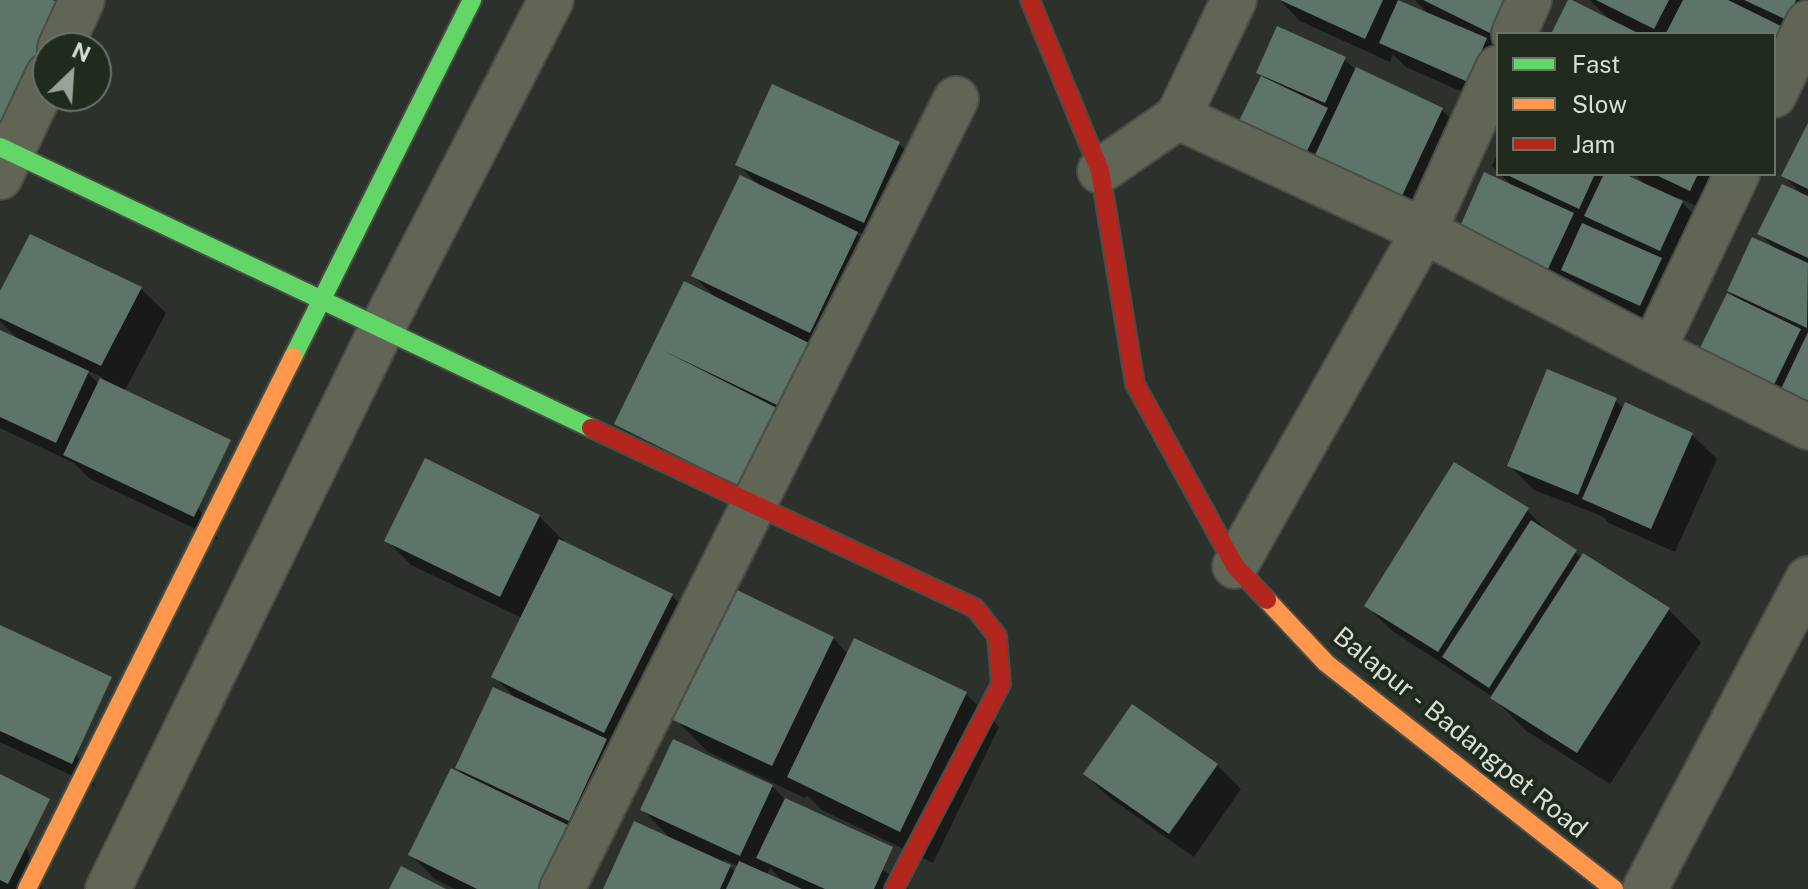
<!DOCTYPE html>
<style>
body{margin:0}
#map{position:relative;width:1808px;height:889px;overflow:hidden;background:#2c322b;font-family:"Public Sans",sans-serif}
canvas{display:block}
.legend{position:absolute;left:1496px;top:32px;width:280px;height:144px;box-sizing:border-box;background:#202b1e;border:2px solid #697368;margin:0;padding:10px 14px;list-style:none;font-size:24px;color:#d7dfd6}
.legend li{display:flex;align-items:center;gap:16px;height:40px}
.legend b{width:40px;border:2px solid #697368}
.north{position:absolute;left:32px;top:32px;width:80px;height:80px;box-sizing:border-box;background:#202b1e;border:2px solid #697368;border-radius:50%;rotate:25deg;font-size:22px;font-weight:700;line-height:32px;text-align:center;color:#d7dfd6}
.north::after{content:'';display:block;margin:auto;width:28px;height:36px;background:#9ba29a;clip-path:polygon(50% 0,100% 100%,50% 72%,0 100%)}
</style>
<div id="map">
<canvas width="1808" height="889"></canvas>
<ul class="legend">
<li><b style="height:10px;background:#63d668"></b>Fast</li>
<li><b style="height:10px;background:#ff974d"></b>Slow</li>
<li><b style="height:10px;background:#b3261e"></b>Jam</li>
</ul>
<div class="north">N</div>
</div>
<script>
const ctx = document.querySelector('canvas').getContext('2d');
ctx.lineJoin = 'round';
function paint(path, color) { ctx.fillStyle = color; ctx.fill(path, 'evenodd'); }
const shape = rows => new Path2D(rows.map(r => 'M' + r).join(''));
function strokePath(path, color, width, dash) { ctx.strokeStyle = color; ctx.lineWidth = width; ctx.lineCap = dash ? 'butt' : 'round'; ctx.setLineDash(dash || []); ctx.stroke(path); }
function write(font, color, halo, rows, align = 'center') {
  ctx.font = font + ' "Public Sans",sans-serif'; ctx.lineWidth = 8; ctx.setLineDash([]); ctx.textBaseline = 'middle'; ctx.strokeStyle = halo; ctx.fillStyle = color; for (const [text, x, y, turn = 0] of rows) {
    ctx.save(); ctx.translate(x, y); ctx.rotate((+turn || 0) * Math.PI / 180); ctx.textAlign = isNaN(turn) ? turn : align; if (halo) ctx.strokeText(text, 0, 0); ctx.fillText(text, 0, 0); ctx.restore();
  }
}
paint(shape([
 [1280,0,1398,0,1429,15,1415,0,1533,0,1498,48,1492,45,1498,52,1492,105,1406,67,1393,54,1390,62,1300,21],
 [1590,0,1808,0,1808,42,1774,34,1553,34,1611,21],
 [1344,59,1357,71,1441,109,1466,134,1425,220,1240,124,1263,77,1259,72],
 [1808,128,1808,413,1725,376,1739,301,1729,291,1776,250,1760,234,1804,196,1784,176],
 [899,144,923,168,889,246,854,231,881,258,835,356,806,343,833,369,804,429,617,424,685,284,717,299,694,276,758,185,738,164],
 [1498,153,1498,172,1492,166],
 [1500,174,1626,174,1625,176,1646,186,1635,174,1733,174,1714,214,1677,197,1706,227,1665,329,1588,294,1577,283,1572,294,1484,254,1512,186],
 [30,236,141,289,166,313,124,392,219,540,90,479,74,463,0,428,0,332,19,340,0,321,0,295],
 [86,370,103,378,99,384,86,371],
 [1615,400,1624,409,1692,435,1717,459,1675,552,1609,523,1602,516,1534,490,1510,466],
 [1527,510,1551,535,1582,558,1669,610,1701,642,1610,784,1525,730,1493,697,1391,630,1367,606],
 [539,516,564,541,562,543,672,596,704,629,577,889,455,889,435,879,411,855,467,778,457,768,517,700,494,676,522,618,411,565,387,540],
 [0,628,96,787,0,742],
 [833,638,848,654,855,641,966,694,999,727,933,863,822,810,807,795,805,798,708,752,676,720],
 [1217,765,1241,789,1194,857,1110,798,1085,774],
 [0,777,42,889,0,889],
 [772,786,786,800,909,889,605,889,673,841,642,809],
 [723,859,738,866,736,873,723,860],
 [770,868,785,883,766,876]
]), '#0007');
paint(shape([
 [0,0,53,0,63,5,9,124,0,120],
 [1280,0,1383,0,1365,39],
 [1398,0,1487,38,1468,82,1379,43],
 [1423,0,1506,0,1490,33],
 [1568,0,1572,0,1640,34,1551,34],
 [1596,0,1669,0,1654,29],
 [1683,0,1728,0,1787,29,1774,54,1774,34,1668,34,1666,33],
 [1744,0,1796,0,1787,20],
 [1277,26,1346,57,1325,103,1256,73],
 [1356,67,1443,108,1401,198,1314,157],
 [1261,76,1328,108,1304,157,1237,125],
 [772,84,900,142,864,223,735,165],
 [1808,123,1808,189,1781,176],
 [1484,172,1574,213,1547,271,1458,231],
 [1505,174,1595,174,1579,209],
 [1604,174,1624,174,1683,201,1660,251,1584,216],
 [1654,174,1698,174,1690,191],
 [740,175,858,232,810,333,691,276],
 [1782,184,1808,196,1808,258,1757,234],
 [1582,223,1662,258,1640,306,1561,270],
 [30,234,142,287,101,366,0,318,0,291],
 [1752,237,1808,263,1807,328,1727,291],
 [684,281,809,343,779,406,662,350,779,409,740,487,614,424],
 [1727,293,1801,329,1772,389,1698,352],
 [0,330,89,371,56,443,0,417],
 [1808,332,1808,402,1781,389],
 [1547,369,1617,398,1578,495,1507,466],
 [100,378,231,440,194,517,63,455],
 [1625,402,1693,433,1651,529,1582,499],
 [425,458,540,515,500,597,384,541],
 [1454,462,1529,508,1438,652,1364,606],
 [1531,520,1577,550,1489,688,1442,657],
 [559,539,673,594,604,733,491,677],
 [1583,553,1670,608,1577,753,1490,698],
 [735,589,834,637,772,766,673,720],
 [0,625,112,677,72,764,0,731],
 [854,638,967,692,900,832,787,777],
 [493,687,607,739,569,821,455,768],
 [1132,704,1218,764,1169,834,1083,774],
 [673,739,773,785,740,856,640,810],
 [451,768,572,827,541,889,477,889,408,855],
 [0,774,50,799,8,884,0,880],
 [785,798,893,847,874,889,825,889,756,858],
 [634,821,731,865,720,889,603,889],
 [739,861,802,889,726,889],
 [401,866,446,889,389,889]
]), '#5f7468');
const street = shape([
 [1514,34,1529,0],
 [60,48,82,0],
 [1774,95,1808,23],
 [1178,117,1424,231,1653,350,1808,427],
 [1100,171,1178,117,1234,0],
 [0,177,48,75],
 [1653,350,1737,174],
 [1235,566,1424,231,1498,68],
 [108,889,381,330,551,0],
 [562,889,956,99],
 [1645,889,1808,579]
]);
const fast = shape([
 [0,147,591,428],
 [293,357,472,0]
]);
const slow = shape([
 [1267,600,1326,663,1614,889],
 [27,889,293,357]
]);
const jam = shape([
 [1030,0,1100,171,1135,384,1235,566,1267,600],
 [591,428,975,608,997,636,1001,684,894,889]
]);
strokePath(street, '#484d47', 48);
strokePath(fast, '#484d47', 22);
strokePath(slow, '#484d47', 22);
strokePath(jam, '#484d47', 22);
strokePath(street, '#606555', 44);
strokePath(fast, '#63d668', 18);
strokePath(slow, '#ff974d', 18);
strokePath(jam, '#b3261e', 18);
write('26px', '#d7dfd6', '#202b1e', [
 ["Balapur - Badangpet Road",1460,733,39]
]);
</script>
